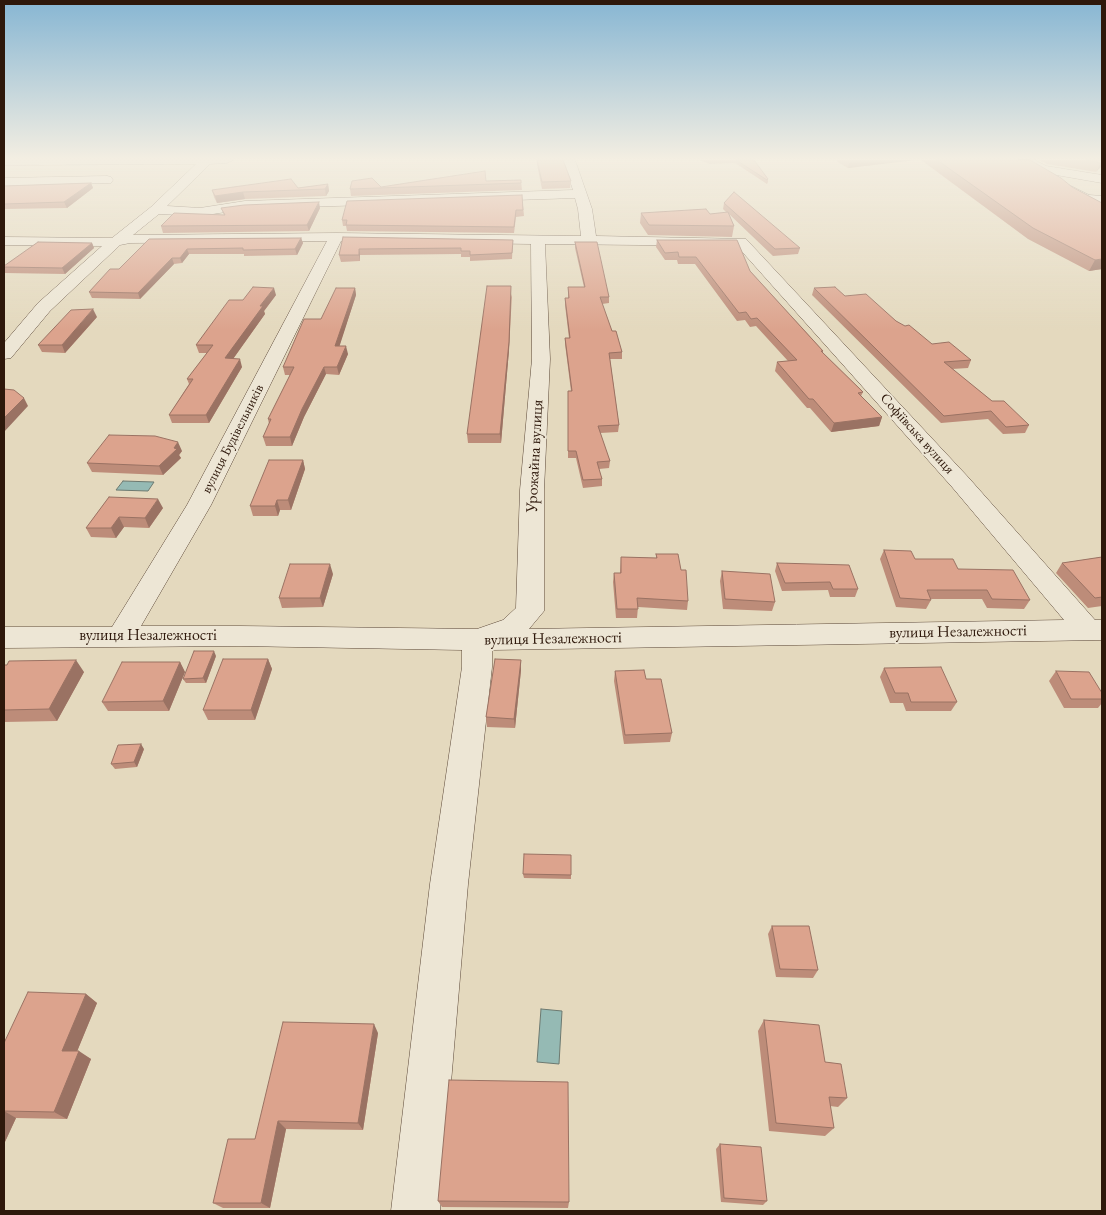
<!DOCTYPE html>
<meta charset="utf-8">
<style>
body{margin:0}
#map{position:relative;width:1106px;height:1215px;overflow:hidden;background:#e4d9be;font-family:"EB Garamond",serif}
canvas{display:block}
.frame{position:absolute;inset:0;border:5px solid #2e180b;pointer-events:none}
</style>
<div id="map">
<canvas width="1106" height="1215"></canvas>
<div class="frame"></div>
</div>
<script>
const ctx = document.querySelector('canvas').getContext('2d');
ctx.lineJoin = 'round';
function paint(path, color) { ctx.fillStyle = color; ctx.fill(path, 'evenodd'); }
const shape = rows => new Path2D(rows.map(r => 'M' + r).join(''));
function strokePath(path, color, width, dash) { ctx.strokeStyle = color; ctx.lineWidth = width; ctx.lineCap = dash ? 'butt' : 'round'; ctx.setLineDash(dash || []); ctx.stroke(path); }
function write(font, color, halo, rows, align = 'center') {
  ctx.font = font + ' "EB Garamond",serif'; ctx.lineWidth = 4; ctx.setLineDash([]); ctx.textBaseline = 'middle'; ctx.strokeStyle = halo; ctx.fillStyle = color; for (const [text, x, y, turn = 0] of rows) {
    ctx.save(); ctx.translate(x, y); ctx.rotate((+turn || 0) * Math.PI / 180); ctx.textAlign = isNaN(turn) ? turn : align; if (halo) ctx.strokeText(text, 0, 0); ctx.fillText(text, 0, 0); ctx.restore();
  }
}
const water = shape([
 [123,481,154,482,148,491,116,490,123,481],
 [541,1009,562,1011,559,1064,537,1062,541,1009]
]);
paint(water, '#95bab4');
strokePath(water, '#6c7970', 1);
const minor = shape([
 [4,160,233,160,227,163,210,164,167,206,200,208,245,201,573,190,563,160,575,160,592,209,596,236,746,239,968,477,1095,620,1102,620,1102,640,492,650,492,667,468,884,440,1211,391,1211,430,884,462,667,462,650,240,646,4,648,4,627,112,627,187,505,327,241,130,243,120,245,50,311,11,358,4,359,4,343,38,303,102,246,4,245,4,237,112,238,151,207,196,164,4,165,4,160],
 [575,198,578,209,581,236,336,233,133,235,159,214,200,216,245,209,575,198],
 [341,241,531,244,532,359,520,490,516,608,503,620,477,629,240,626,141,626,211,505,341,241],
 [545,244,737,246,952,487,1064,620,529,629,544,611,544,490,550,359,545,244],
 [1019,160,1035,160,1046,166,1102,175,1102,183,1039,172,1019,160],
 [107,176,111,177,113,180,111,183,4,186,4,178,107,176],
 [1063,182,1089,195,1102,196,1102,204,1081,202,1059,189,1057,186,1063,182]
]);
strokePath(minor, '#5c4838', 1);
paint(minor, '#ede6d5');
paint(shape([
 [537,160,563,160,571,181,570,188,542,189,537,165],
 [699,160,754,160,768,179,768,182,767,184,735,163,710,164],
 [836,160,915,160,848,168,839,163],
 [921,160,1030,160,1102,269,1089,271,1028,239],
 [1039,160,1102,160,1096,172,1047,164],
 [521,180,522,190,351,196,350,189,486,181],
 [91,183,93,188,67,208,4,209,4,186],
 [328,184,329,191,326,196,245,199,217,203,214,197,212,190,298,188],
 [522,195,524,216,516,217,514,233,347,231,346,226,343,226,342,220],
 [724,203,800,248,798,254,773,256,729,214,734,226,732,237,648,235,640,223,641,213,710,214,727,213,723,209],
 [221,208,320,208,309,231,163,233,161,226,224,215],
 [343,237,513,240,512,259,470,261,470,257,461,257,461,254,360,255,360,261,341,262,339,255],
 [301,238,303,243,297,255,244,256,244,254,189,254,182,263,174,264,140,299,92,298,89,292,119,269,149,239],
 [657,240,750,271,823,351,823,353,863,392,861,396,882,417,879,426,831,432,810,408,807,408,775,371,777,362,788,361,756,326,750,327,745,320,737,321,695,264,678,264,677,260,665,260,656,247],
 [575,242,609,297,609,303,602,304,612,331,622,352,622,359,610,359,619,425,618,432,600,433,610,461,609,468,599,469,602,479,602,486,583,488,576,458,568,458,568,391,571,391,565,344,565,338,569,338,565,305,565,298,568,298,568,287,584,287,575,248],
 [92,243,94,248,65,274,5,273,4,270,4,266],
 [355,288,356,295,339,346,348,354,339,375,326,374,304,417,292,446,266,446,263,437,269,424,268,419,290,375,285,375,283,367,321,319],
 [814,288,845,296,896,321,932,344,971,360,968,368,952,369,992,401,1029,425,1025,433,1003,434,988,419,941,423,812,295],
 [512,294,509,350,501,443,468,443,467,434],
 [276,295,264,311,265,314,233,359,242,367,209,423,172,423,169,415,189,384,187,379,207,353,199,353,196,345,243,300],
 [97,317,65,353,42,352,38,345],
 [182,451,179,455,181,458,163,475,92,472,87,463],
 [303,460,305,469,291,510,280,510,278,516,253,516,250,506],
 [109,497,163,508,149,528,124,527,116,538,91,537,86,528],
 [884,550,915,559,958,569,1030,600,1024,609,987,608,982,599,930,599,931,600,926,609,896,607,880,559],
 [656,554,688,601,687,610,638,607,637,618,616,618,613,582,614,573,620,573,621,557,656,558],
 [1102,557,1102,606,1088,608,1056,573,1062,563],
 [777,563,858,589,855,597,830,597,828,590,782,591,775,571],
 [722,571,775,602,772,611,723,609,720,581],
 [333,574,323,607,282,608,279,598],
 [216,656,206,683,186,683,183,679],
 [268,659,272,669,255,720,208,720,203,710],
 [521,660,521,670,515,728,487,727,486,717],
 [180,662,185,672,169,711,108,711,102,702],
 [4,665,84,672,57,721,4,722],
 [884,668,957,702,951,711,906,711,903,703,890,703,880,677],
 [615,671,646,679,672,733,670,742,624,744,614,681],
 [1056,671,1102,693,1102,703,1098,708,1064,708,1049,681],
 [144,749,137,767,115,769,111,764],
 [571,855,571,879,524,878,523,874],
 [772,926,818,970,813,978,776,977,768,934],
 [86,994,97,1003,77,1051,91,1059,67,1119,16,1118,4,1144,4,1043],
 [764,1020,825,1062,847,1098,838,1107,830,1106,834,1128,825,1136,769,1131,758,1031],
 [378,1033,363,1130,286,1129,270,1208,223,1208,213,1203,255,1139],
 [720,1144,767,1201,763,1205,721,1202,716,1149],
 [438,1201,569,1202,568,1208,442,1207]
]), '#bd8c79');
paint(shape([
 [850,160,915,160,848,168],
 [1102,161,1102,166,1096,172,1100,163],
 [91,183,93,188,67,208,64,202],
 [328,184,329,191,326,196,325,189],
 [243,192,245,199,217,203,215,196],
 [319,202,320,208,309,231,307,225],
 [301,238,303,243,297,255,295,249],
 [92,243,94,248,65,274,62,268],
 [187,249,189,254,182,263,180,258],
 [359,249,360,255,360,261,359,255],
 [172,258,174,264,140,299,138,293],
 [1102,259,1102,269,1089,271,1095,260],
 [511,286,509,350,501,443,500,434],
 [274,288,276,295,264,311,265,314,228,366,225,358,260,306],
 [355,288,356,295,337,354,335,346],
 [93,309,97,317,65,353,62,345],
 [346,346,348,354,339,375,337,367],
 [240,359,242,367,209,423,206,415],
 [324,367,326,374,304,417,292,446,290,437,302,409],
 [24,398,28,406,4,432,4,418],
 [882,417,879,426,831,432,834,423],
 [178,442,182,451,179,455,181,458,163,475,159,466],
 [303,460,305,469,291,510,288,500],
 [158,499,163,508,149,528,145,518],
 [277,500,280,510,278,516,275,506],
 [119,517,124,527,116,538,111,528],
 [330,564,333,574,323,607,320,598],
 [214,651,216,656,206,683,203,678],
 [268,659,272,669,255,720,251,710],
 [76,660,84,672,57,721,49,709],
 [521,660,521,670,515,728,514,719],
 [180,662,185,672,169,711,163,701],
 [141,744,144,749,137,767,134,762],
 [86,994,97,1003,74,1059,62,1051],
 [374,1024,378,1033,363,1130,358,1123],
 [79,1051,91,1059,67,1119,54,1112],
 [4,1111,16,1118,4,1144],
 [278,1121,286,1129,270,1208,261,1203]
]), '#9a7263');
const building = shape([
 [537,160,563,160,571,181,542,182,537,160],
 [736,160,754,160,768,179,767,180,736,160],
 [937,160,1030,160,1061,178,1072,187,1102,203,1102,259,1095,260,1033,228,937,160],
 [1087,160,1102,160,1102,161,1100,163,1087,160],
 [485,171,486,181,521,180,521,183,350,189,352,181,372,178,381,187,485,171],
 [291,179,298,188,328,184,325,189,243,192,215,196,212,190,291,179],
 [91,183,64,202,4,204,4,186,91,183],
 [734,192,800,248,775,249,724,203,734,192],
 [522,195,523,210,516,210,514,227,346,225,347,220,342,220,347,201,522,195],
 [319,202,307,225,161,226,174,213,225,215,221,208,244,205,319,202],
 [706,209,710,214,728,212,734,226,649,225,641,213,706,209],
 [343,237,513,240,512,253,470,255,470,251,461,251,461,248,359,249,359,255,339,255,343,237],
 [301,238,295,249,243,250,243,248,187,249,180,258,172,258,138,293,89,292,110,269,119,269,149,239,301,238],
 [657,240,737,240,750,271,823,351,821,351,863,392,858,393,882,417,834,423,813,399,809,399,777,362,797,360,757,318,751,319,746,312,739,313,696,257,679,257,678,252,665,253,657,240],
 [38,242,92,243,62,268,4,267,4,266,38,242],
 [575,242,597,242,609,297,600,297,612,331,616,331,622,352,609,353,619,425,598,426,610,461,597,462,602,479,583,480,576,451,568,451,568,391,572,391,565,338,570,338,565,298,569,298,568,287,585,287,575,242],
 [487,286,511,286,509,342,500,434,467,434,487,286],
 [253,287,274,288,260,306,263,306,225,358,240,359,206,415,169,415,193,379,187,379,213,345,196,345,229,300,243,300,253,287],
 [835,287,845,296,866,294,896,321,905,326,909,325,932,344,949,342,971,360,944,362,992,401,1004,401,1029,425,1006,427,991,411,944,416,814,288,835,287],
 [336,288,355,288,335,346,346,346,337,367,324,367,302,409,290,437,263,437,271,419,268,419,294,367,283,367,304,319,321,319,336,288],
 [93,309,62,345,38,345,71,310,93,309],
 [4,389,14,390,24,398,4,418,4,389],
 [109,435,155,436,178,442,174,448,177,449,159,466,87,463,109,435],
 [269,460,303,460,288,500,277,500,275,506,250,506,269,460],
 [109,497,158,499,145,518,119,517,111,528,86,528,109,497],
 [884,550,911,551,915,559,953,559,958,569,1013,570,1030,600,992,599,987,590,927,590,931,600,900,598,884,550],
 [656,554,678,554,681,570,686,570,688,601,637,598,638,609,617,609,614,573,621,573,621,557,657,558,656,554],
 [1102,557,1102,597,1095,598,1062,563,1102,557],
 [777,563,849,565,858,589,833,589,830,582,785,583,777,563],
 [290,564,330,564,320,598,279,598,290,564],
 [722,571,770,574,775,602,725,599,722,571],
 [194,651,214,651,203,678,183,679,194,651],
 [223,659,268,659,251,710,203,710,223,659],
 [495,659,521,660,514,719,486,717,495,659],
 [76,660,49,709,4,710,4,665,7,665,9,661,76,660],
 [122,662,180,662,163,701,102,702,122,662],
 [941,667,957,702,911,702,908,693,895,693,884,668,941,667],
 [644,670,646,679,661,679,672,733,625,735,615,671,644,670],
 [1056,671,1089,672,1102,693,1102,699,1071,699,1056,671],
 [141,744,134,762,111,764,118,745,141,744],
 [524,854,571,855,571,875,523,874,524,854],
 [772,926,809,926,818,970,780,969,772,926],
 [28,992,86,994,62,1051,79,1051,54,1112,4,1111,4,1043,28,992],
 [764,1020,819,1025,825,1062,841,1064,847,1098,829,1097,834,1128,776,1123,764,1020],
 [283,1022,374,1024,358,1123,278,1121,261,1203,213,1203,228,1139,255,1139,283,1022],
 [449,1080,568,1082,569,1202,438,1201,449,1080],
 [720,1144,761,1147,767,1201,724,1198,720,1144]
]);
paint(building, '#dca38d');
strokePath(building, '#9a7263', 1);
const sky = ctx.createLinearGradient(0, 0, 0, 330);
sky.addColorStop(0, '#87b6d3');
sky.addColorStop(0.48, '#f3eee2');
sky.addColorStop(1, '#f3eee200');
ctx.fillStyle = sky;
ctx.fillRect(0, 0, 1106, 330);
write('14px', '#2e180b', '#ede6d5', [
 ["Софіївська вулиця",917,434,48],
 ["вулиця Будівельників",233,439,-63]
]);
write('16px', '#2e180b', '#ede6d5', [
 ["Урожайна вулиця",535,456,-87],
 ["вулиця Незалежності",958,632,-1],
 ["вулиця Незалежності",148,636],
 ["вулиця Незалежності",553,639,-1]
]);
</script>
